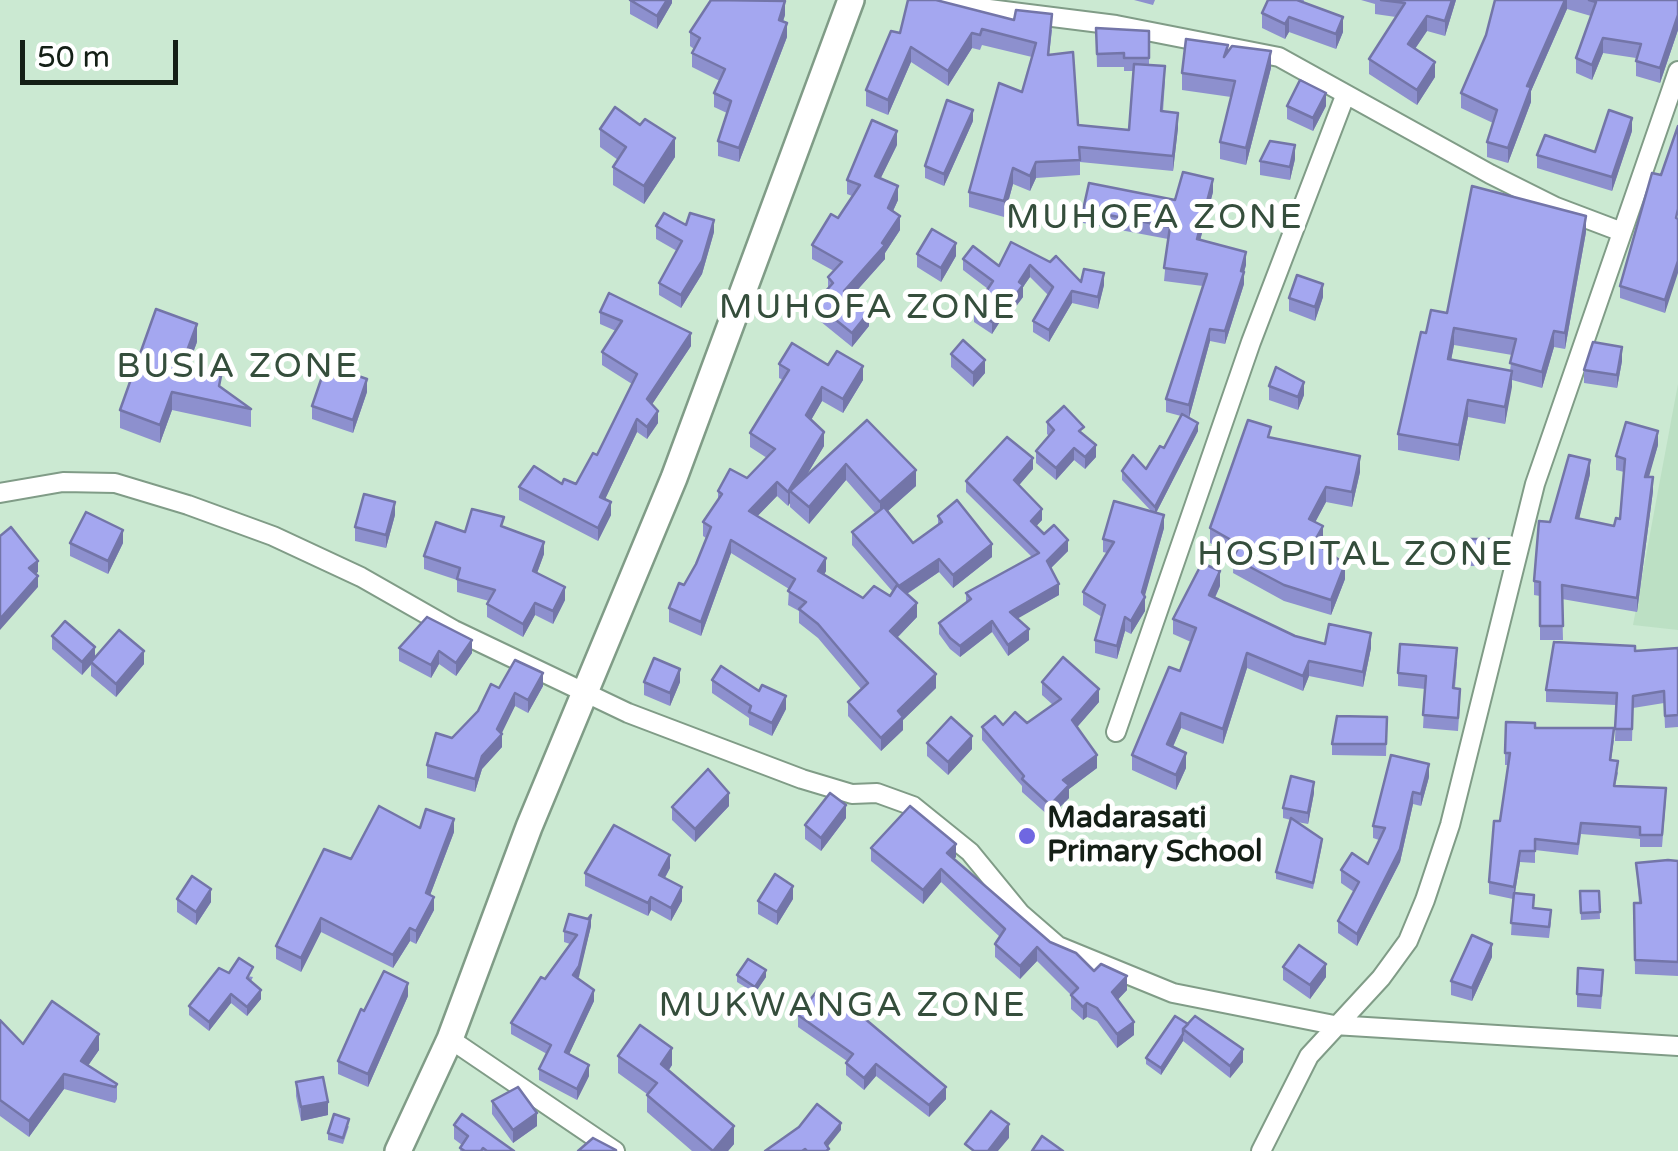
<!DOCTYPE html>
<style>
body{margin:0}
#map{position:relative;width:1678px;height:1151px;overflow:hidden;background:#cbe9d2;font-family:"Varela Round",sans-serif}
canvas{display:block}
.scale{position:absolute;left:20px;top:40px;width:158px;height:45px;box-sizing:border-box;border:5px solid #141f16;border-top:0;padding-left:12px;font-size:30px;line-height:35px;white-space:nowrap;color:#141f16;-webkit-text-stroke:8px #fff;paint-order:stroke}
</style>
<div id="map">
<canvas width="1678" height="1151"></canvas>
<div class="scale">50 m</div>
</div>
<script>
const ctx = document.querySelector('canvas').getContext('2d');
ctx.lineJoin = 'round';
function paint(path, color) { ctx.fillStyle = color; ctx.fill(path, 'evenodd'); }
const shape = rows => new Path2D(rows.map(r => 'M' + r).join(''));
function strokePath(path, color, width, dash) { ctx.strokeStyle = color; ctx.lineWidth = width; ctx.lineCap = dash ? 'butt' : 'round'; ctx.setLineDash(dash || []); ctx.stroke(path); }
function write(font, color, halo, rows, align = 'center') {
  ctx.font = font + ' "Varela Round",sans-serif'; ctx.lineWidth = 10; ctx.setLineDash([]); ctx.textBaseline = 'middle'; ctx.strokeStyle = halo; ctx.fillStyle = color; for (const [text, x, y, turn = 0] of rows) {
    ctx.save(); ctx.translate(x, y); ctx.rotate((+turn || 0) * Math.PI / 180); ctx.textAlign = isNaN(turn) ? turn : align; if (halo) ctx.strokeText(text, 0, 0); ctx.fillText(text, 0, 0); ctx.restore();
  }
}
paint(shape([
 [1678,384,1678,630,1633,625]
]), '#bce0c4');
const minor = shape([
 [918,0,1116,25,1279,57,1490,174,1556,207,1622,232],
 [0,493,63,482,115,483,188,505,273,536,361,577,454,630,628,713,802,779,852,794,877,793,913,806,970,852,1020,913,1058,946,1173,993,1334,1025,1678,1046],
 [1116,732,1251,342,1345,96],
 [450,1039,615,1151],
 [1261,1151,1309,1056,1381,978,1408,941,1425,900,1450,825,1535,484,1678,71]
]);
const secondary = shape([
 [398,1151,450,1039,529,827,674,478,851,0]
]);
strokePath(minor, '#809c87', 22);
strokePath(secondary, '#809c87', 30);
strokePath(minor, '#fff', 18);
strokePath(secondary, '#fff', 25);
paint(shape([
 [630,0,672,0,672,3,657,29,630,14],
 [908,0,1052,30,1049,55,1078,125,1129,130,1134,71,1124,71,1124,67,1097,67,1096,28,1149,31,1149,65,1165,81,1163,112,1178,128,1173,171,1080,162,1080,175,1036,178,1030,191,1013,184,1004,217,969,207,969,192,1022,92,1032,57,982,45,980,50,972,48,948,86,911,62,888,115,866,106,866,90,900,33],
 [1134,0,1155,0,1153,5],
 [1268,0,1304,0,1303,3,1343,32,1336,49,1289,32,1285,39,1262,28,1262,13],
 [1361,0,1456,0,1445,36,1427,31,1415,49,1435,77,1417,105,1369,74,1369,59,1396,17,1375,14,1375,4],
 [1495,0,1678,0,1678,30,1660,83,1636,76,1636,58,1603,53,1592,80,1576,73,1576,58,1591,16,1567,9,1531,91,1531,102,1508,163,1487,157,1487,142,1493,123,1461,108,1461,93,1486,35],
 [785,15,783,21,787,37,739,162,718,156,718,141,727,113,714,107,714,93,720,81,692,67,692,53,694,49,690,46,690,32],
 [1228,52,1271,68,1246,165,1220,159,1220,142,1231,97,1182,90,1182,73],
 [1287,106,1326,106,1313,131,1287,119],
 [973,121,944,186,925,178,925,166],
 [640,125,675,157,644,204,613,185,613,167,618,160,600,147,600,129],
 [1678,126,1665,313,1620,298,1620,286],
 [1632,131,1612,191,1537,168,1537,155,1595,152],
 [897,145,880,179,898,200,893,211,900,230,885,253,885,259,851,297,869,326,852,347,815,317,815,303,828,289,828,277,834,271,812,259,812,245,838,218,852,196,847,194,847,180],
 [1295,159,1290,180,1260,175,1260,161],
 [1213,192,1200,240,1246,265,1244,272,1244,284,1225,344,1210,341,1189,418,1198,431,1156,513,1164,528,1144,597,1145,611,1131,634,1125,631,1117,659,1095,653,1095,640,1102,617,1083,605,1083,592,1107,553,1103,552,1103,539,1152,512,1122,480,1122,471,1146,469,1164,448,1181,416,1166,412,1166,399,1203,286,1164,281,1168,239,1083,223,1083,210,1175,200],
 [686,225,714,232,702,274,681,308,659,295,659,283,677,251,656,239,656,226],
 [1586,232,1565,349,1554,347,1542,388,1512,380,1505,424,1468,417,1459,461,1398,450,1398,434,1426,333,1447,313],
 [1454,345,1512,355,1510,371,1451,360],
 [1011,242,1081,282,1104,285,1098,309,1072,303,1049,342,1033,332,1033,321,1048,295,1030,277,1023,287,1023,297,1014,309,1010,306,992,334,974,322,974,310,988,289,963,270,963,259,999,266],
 [917,254,956,256,941,282,917,267],
 [1323,297,1315,321,1289,311,1289,298],
 [600,312,691,346,652,404,658,423,647,439,637,432,605,499,611,515,598,541,519,500,519,487,576,484,597,455,632,384,602,365,602,352,616,331,600,324],
 [197,342,187,368,221,388,251,409,251,427,172,410,160,443,120,428,120,410],
 [951,354,985,373,973,387,951,367],
 [1622,361,1617,388,1584,383,1584,370],
 [779,364,828,365,863,380,843,413,822,401,811,420,824,446,806,476,867,420,916,486,888,511,913,543,938,525,938,516,992,557,953,588,939,572,907,594,917,617,897,638,936,688,903,720,903,730,881,751,848,716,848,702,861,689,818,638,799,623,799,611,788,605,789,589,731,553,701,636,669,622,669,608,696,564,706,538,703,536,703,522,718,500,718,491,747,478,767,458,750,447,750,433,783,380,779,378],
 [846,480,875,513,852,532,852,545,893,592,890,596,863,598,824,575,826,571,757,516,777,496,788,506,790,503,790,507,809,524],
 [1269,386,1304,395,1298,410,1269,400],
 [367,392,353,433,312,419,312,406],
 [1047,422,1084,435,1096,457,1085,469,1074,460,1056,480,1036,463,1036,451,1049,436,1047,434],
 [1271,438,1360,472,1352,507,1326,502,1315,522,1323,541,1320,546,1345,579,1331,615,1284,601,1233,573,1234,557,1210,543,1210,528],
 [1658,445,1648,477,1653,491,1637,612,1562,599,1563,640,1540,640,1540,596,1534,595,1534,581,1550,522,1590,474,1579,518,1614,526,1620,519,1624,472,1616,470,1616,456],
 [1033,469,1019,485,1042,520,1036,526,1068,551,1051,568,1059,595,1017,618,1029,640,1008,656,992,632,960,657,950,649,939,634,939,623,966,603,966,593,1032,557,966,492,966,481],
 [395,515,386,548,355,541,355,527],
 [504,527,544,554,537,573,565,600,553,624,535,615,523,637,487,617,487,604,489,601,457,592,457,580,424,569,424,556,465,532],
 [1469,539,1493,539,1493,566,1469,566],
 [70,543,123,543,108,574,70,556],
 [1220,586,1215,598,1295,636,1325,644,1371,648,1363,687,1309,676,1303,691,1247,668,1223,744,1181,728,1173,747,1186,768,1176,790,1132,770,1132,755,1180,671,1191,642,1173,634,1173,619],
 [52,636,95,657,144,664,116,697,91,676,91,665,82,675,52,649],
 [399,648,472,653,456,676,439,664,431,678,399,661],
 [1678,648,1678,727,1665,728,1664,703,1633,708,1632,741,1615,741,1616,705,1546,702,1546,690,1635,651],
 [1457,662,1455,688,1460,702,1458,731,1423,728,1425,689,1398,686,1398,673],
 [712,680,786,709,772,736,749,725,749,718,712,693],
 [644,682,680,682,670,706,644,695],
 [1042,682,1099,702,1077,727,1097,768,1069,789,1069,798,1050,817,1022,792,1022,786,982,740,982,727,1027,723,1053,705,1042,695],
 [543,686,528,713,515,706,501,733,502,747,482,769,475,792,427,778,427,765,499,688],
 [1387,717,1386,756,1332,755,1332,744],
 [1535,728,1614,740,1611,760,1618,773,1615,786,1666,799,1662,847,1640,847,1640,839,1581,834,1578,855,1535,850,1535,863,1520,862,1515,893,1551,922,1549,938,1511,935,1513,899,1489,894,1489,882,1509,765,1505,765,1505,753],
 [927,743,972,749,948,775,927,756],
 [1429,777,1421,806,1413,804,1400,862,1357,946,1338,933,1338,921,1354,892,1341,883,1341,870,1368,864,1379,840,1373,838,1373,826],
 [1314,793,1308,824,1297,822,1322,845,1313,889,1276,879,1276,872,1291,820,1283,818,1283,808],
 [729,806,695,842,672,820,672,807],
 [846,818,821,851,805,839,805,825],
 [420,828,454,832,430,895,434,910,416,944,410,941,393,968,321,932,301,972,276,959,276,946,351,859],
 [871,848,956,857,954,859,1050,942,1094,971,1127,990,1117,1000,1134,1035,1117,1048,1097,1021,1087,1017,1083,1020,1071,1009,1071,995,1037,961,1020,979,995,957,995,944,1000,937,941,882,923,904,871,861],
 [1678,861,1678,976,1635,974,1634,903,1639,903,1636,863],
 [670,868,665,878,682,901,671,921,651,910,648,916,585,886,585,873],
 [1580,891,1599,891,1600,919,1581,920],
 [177,899,211,902,196,925,177,912],
 [793,899,777,925,758,914,758,901],
 [591,926,578,978,594,1001,569,1054,589,1076,577,1100,539,1080,539,1069,547,1054,511,1034,511,1023,570,944,564,942,564,931],
 [1492,957,1472,1001,1451,995,1451,981],
 [1283,967,1326,977,1310,999,1283,980],
 [229,973,253,977,251,981,261,999,247,1016,231,1003,209,1031,189,1015,189,1006],
 [737,975,766,977,755,993,737,982],
 [1603,983,1601,1009,1577,1007,1577,994],
 [408,996,368,1087,338,1074,338,1061,364,1011],
 [798,1015,946,1099,929,1117,876,1076,864,1090,846,1075,846,1063,847,1061,798,1027],
 [1175,1016,1243,1062,1230,1078,1183,1041,1161,1075,1146,1064,1146,1058],
 [0,1020,23,1044,99,1050,88,1065,117,1084,117,1099,115,1103,64,1089,29,1137,0,1116],
 [618,1056,672,1065,669,1070,734,1144,728,1151,692,1151,647,1112,647,1094,618,1073],
 [296,1082,328,1115,301,1121,296,1096],
 [492,1101,537,1126,513,1143,492,1114],
 [454,1125,514,1151,460,1151,462,1145,454,1139],
 [349,1126,343,1144,328,1140,328,1133]
]), '#8d90ce');
paint(shape([
 [667,0,672,0,672,3,657,29,657,16],
 [1452,0,1456,0,1445,36,1445,21],
 [1565,0,1567,0,1567,9,1531,91,1531,102,1508,163,1508,148,1527,86],
 [785,1,785,15,779,34,779,20],
 [1678,15,1678,30,1660,83,1660,68],
 [1427,16,1427,31,1408,59,1408,44],
 [1289,17,1289,32,1285,39,1285,24],
 [1343,17,1343,32,1336,49,1336,34],
 [787,23,787,37,739,162,739,148],
 [972,33,972,48,948,86,948,71],
 [1603,38,1603,53,1592,80,1592,65],
 [911,47,911,62,888,115,888,100],
 [1271,51,1271,68,1246,165,1246,148],
 [1435,62,1435,77,1417,105,1417,90],
 [1326,93,1326,106,1313,131,1313,118],
 [973,110,973,121,944,186,944,174],
 [1178,113,1178,128,1173,171,1173,156],
 [1632,118,1632,131,1612,191,1612,177],
 [897,131,897,145,875,190,875,176],
 [675,138,675,157,644,204,644,186],
 [1295,145,1295,159,1290,180,1290,167],
 [1036,162,1036,178,1030,191,1030,176],
 [1013,168,1013,184,1004,217,1004,201],
 [1213,179,1213,192,1197,252,1197,239],
 [898,186,898,200,888,222,888,208],
 [900,216,900,230,885,253,885,259,844,305,844,291,882,243],
 [1586,216,1586,232,1565,349,1565,333],
 [714,220,714,232,702,274,681,308,681,295],
 [956,243,956,256,941,282,941,268],
 [1246,252,1246,265,1241,282,1244,272,1244,284,1225,344,1225,331],
 [1678,261,1678,273,1665,313,1665,300],
 [1030,265,1030,277,1023,287,1023,297,1014,309,1014,297,1019,282],
 [1104,273,1104,285,1098,309,1098,297],
 [1323,284,1323,297,1315,321,1315,307],
 [1072,291,1072,303,1049,342,1049,330],
 [1010,295,1010,306,992,334,992,322],
 [869,312,869,326,852,347,852,333],
 [197,324,197,342,181,385,181,367],
 [1454,328,1454,345,1448,376,1448,359],
 [1210,329,1210,341,1189,418,1189,405],
 [1554,331,1554,347,1542,388,1542,372],
 [691,333,691,346,647,412,647,399],
 [1622,347,1622,361,1617,388,1617,375],
 [985,360,985,373,973,387,973,373],
 [863,366,863,380,843,413,843,399],
 [1512,371,1512,387,1505,424,1505,407],
 [367,379,367,392,353,433,353,420],
 [1304,382,1304,395,1298,410,1298,397],
 [822,387,822,401,806,429,806,415],
 [172,392,172,410,160,443,160,425],
 [1468,400,1468,417,1459,461,1459,445],
 [658,411,658,423,647,439,647,427],
 [637,419,637,432,600,510,600,497],
 [1198,423,1198,431,1155,515,1155,507],
 [1658,431,1658,445,1645,491,1645,477],
 [824,432,824,446,795,495,790,491,790,503,788,506,788,492],
 [1096,445,1096,457,1085,469,1085,457],
 [1074,448,1074,460,1056,480,1056,468],
 [1360,456,1360,472,1352,507,1352,492],
 [1033,458,1033,469,1014,491,1014,480],
 [1590,460,1590,474,1576,532,1576,518],
 [846,464,846,480,809,524,809,507],
 [916,470,916,486,880,518,880,502],
 [1653,477,1653,491,1637,612,1637,598],
 [777,482,777,496,749,525,749,511],
 [1326,487,1326,502,1309,534,1309,519],
 [395,502,395,515,386,548,386,535],
 [611,502,611,515,598,541,598,528],
 [1042,509,1042,520,1031,532,1031,521],
 [1164,515,1164,528,1144,599,1145,597,1145,611,1131,634,1131,621,1142,592],
 [1323,526,1323,541,1314,557,1314,542],
 [123,530,123,543,108,574,108,561],
 [731,540,731,553,701,636,701,622],
 [1068,540,1068,551,1047,572,1047,561],
 [544,542,544,554,533,584,533,571],
 [992,544,992,557,953,588,953,575],
 [826,558,826,571,818,585,818,571],
 [939,559,939,572,899,599,899,586],
 [38,561,38,572,29,579,29,568],
 [1345,564,1345,579,1331,615,1331,600],
 [1220,571,1220,586,1209,610,1209,595],
 [38,576,38,587,0,630,0,619],
 [1059,584,1059,595,1010,623,1010,612],
 [565,587,565,600,553,624,553,611],
 [535,603,535,615,523,637,523,624],
 [917,603,917,617,890,645,890,631],
 [1125,617,1125,631,1117,659,1117,646],
 [992,621,992,632,960,657,960,646],
 [1029,629,1029,640,1008,656,1008,645],
 [1371,633,1371,648,1363,687,1363,672],
 [472,640,472,653,456,676,456,663],
 [95,647,95,660,82,675,82,662],
 [144,651,144,664,116,697,116,684],
 [439,651,439,664,431,678,431,665],
 [1247,653,1247,668,1223,744,1223,729],
 [1309,661,1309,676,1303,691,1303,676],
 [680,669,680,682,670,706,670,693],
 [543,673,543,686,528,713,528,700],
 [936,674,936,688,903,720,903,730,881,751,881,738,898,711],
 [1099,689,1099,702,1072,733,1072,720],
 [515,693,515,706,501,735,502,734,502,747,482,769,475,792,475,779,482,756],
 [786,696,786,709,772,736,772,723],
 [1181,713,1181,728,1167,760,1167,744],
 [972,736,972,749,948,775,948,762],
 [1186,753,1186,768,1176,790,1176,775],
 [1097,755,1097,768,1069,789,1069,798,1050,817,1050,805,1063,780],
 [1429,764,1429,777,1421,806,1421,794],
 [1314,782,1314,793,1308,824,1308,813],
 [1413,792,1413,804,1400,862,1357,946,1357,934],
 [729,793,729,806,695,842,695,829],
 [846,805,846,818,821,851,821,838],
 [454,819,454,832,426,906,426,893],
 [956,844,956,857,947,866,947,853],
 [1520,851,1520,862,1514,899,1514,887],
 [670,855,670,868,659,888,659,875],
 [941,869,941,882,923,904,923,890],
 [793,886,793,899,777,925,777,912],
 [682,887,682,901,671,921,671,908],
 [211,889,211,902,196,925,196,912],
 [434,897,434,910,416,944,416,931],
 [651,897,651,910,648,916,648,903],
 [591,915,591,926,579,977,573,986,573,975],
 [321,918,321,932,301,972,301,958],
 [410,928,410,941,393,968,393,955],
 [1492,944,1492,957,1472,1001,1472,988],
 [1037,947,1037,961,1020,979,1020,966],
 [1326,964,1326,977,1310,999,1310,985],
 [766,970,766,977,755,993,755,987],
 [1127,976,1127,990,1112,1006,1112,992],
 [408,983,408,996,368,1087,368,1074],
 [261,990,261,999,247,1016,247,1007],
 [594,990,594,1001,565,1063,565,1052],
 [231,994,231,1003,209,1031,209,1022],
 [1087,1003,1087,1017,1083,1020,1083,1007],
 [1134,1022,1134,1035,1117,1048,1117,1034],
 [99,1034,99,1050,81,1076,81,1061],
 [1183,1034,1183,1041,1161,1075,1161,1068],
 [672,1048,672,1065,661,1081,661,1064],
 [1243,1049,1243,1062,1230,1078,1230,1066],
 [876,1064,876,1076,864,1090,864,1078],
 [589,1065,589,1076,577,1100,577,1089],
 [64,1074,64,1089,29,1137,29,1121],
 [946,1087,946,1099,929,1117,929,1105],
 [328,1102,328,1115,301,1121,301,1107],
 [537,1113,537,1126,513,1143,513,1130],
 [841,1123,841,1130,825,1150,825,1143],
 [1009,1124,1009,1138,998,1151,988,1151],
 [734,1126,734,1144,728,1151,713,1151]
]), '#7375a8');
const building = shape([
 [630,0,667,0,657,16,630,0],
 [711,0,785,1,779,20,787,23,739,148,718,141,731,101,714,93,725,69,692,53,700,38,690,32,711,0],
 [908,0,936,0,1014,20,1016,10,1052,14,1048,55,1073,52,1078,125,1129,130,1134,64,1165,66,1161,111,1178,113,1173,156,1079,147,1080,160,1036,162,1030,176,1013,168,1004,201,969,192,999,83,1022,92,1036,43,982,29,980,35,972,33,948,71,911,47,888,100,866,90,891,31,900,33,908,0],
 [1268,0,1297,0,1343,17,1336,34,1289,17,1285,24,1262,13,1268,0],
 [1381,0,1452,0,1445,21,1427,16,1408,44,1435,62,1417,90,1369,59,1405,3,1381,0],
 [1495,0,1565,0,1527,86,1531,87,1508,148,1487,142,1497,110,1461,93,1486,35,1495,0],
 [1589,0,1678,0,1678,15,1660,68,1636,61,1641,44,1603,38,1592,65,1576,58,1596,2,1589,0],
 [1096,28,1149,31,1149,58,1124,58,1124,53,1097,54,1096,28],
 [1186,39,1228,45,1224,57,1232,46,1271,51,1246,148,1220,142,1235,81,1182,73,1186,39],
 [1300,80,1326,93,1313,118,1287,106,1300,80],
 [947,100,973,110,944,174,925,166,947,100],
 [615,107,640,125,645,119,675,138,644,186,613,167,626,147,600,129,615,107],
 [1609,110,1632,118,1612,177,1537,155,1545,135,1595,152,1609,110],
 [872,120,897,131,875,176,898,186,888,208,900,216,882,243,885,245,844,291,869,312,852,333,815,303,833,283,828,277,842,262,812,245,831,214,838,218,860,185,847,180,872,120],
 [1678,126,1678,209,1676,218,1678,219,1678,261,1665,300,1620,286,1652,173,1661,175,1678,126],
 [1270,141,1295,145,1290,167,1260,161,1270,141],
 [1183,172,1213,179,1197,239,1246,252,1241,271,1244,272,1225,331,1210,329,1189,405,1166,399,1207,274,1164,268,1170,227,1083,210,1089,183,1175,200,1183,172],
 [1472,186,1586,216,1565,333,1554,331,1542,372,1510,363,1516,339,1454,328,1448,359,1512,371,1505,407,1468,400,1459,445,1398,434,1421,332,1426,333,1431,310,1447,313,1472,186],
 [664,213,686,225,690,213,714,220,702,261,681,295,659,283,682,241,656,226,664,213],
 [932,229,956,243,941,268,917,254,932,229],
 [1011,242,1050,262,1056,256,1081,282,1084,269,1104,273,1098,297,1072,291,1049,330,1033,321,1053,287,1030,265,1019,282,1023,285,1014,297,1010,295,992,322,974,310,993,281,963,259,973,246,999,266,1011,242],
 [1297,275,1323,284,1315,307,1289,298,1297,275],
 [609,293,691,333,647,399,658,411,647,427,637,419,600,497,611,502,598,528,519,487,534,466,562,484,564,479,576,484,593,453,597,455,637,374,602,352,622,321,600,312,609,293],
 [156,309,197,324,181,367,221,376,219,386,251,409,172,392,160,425,120,410,156,309],
 [963,340,985,360,973,373,951,354,963,340],
 [1593,342,1622,347,1617,375,1584,370,1593,342],
 [792,343,828,365,837,351,863,366,843,399,822,387,806,415,824,432,788,492,777,482,749,511,826,558,818,571,863,598,874,586,890,596,897,585,917,603,890,631,936,674,898,711,903,717,881,738,848,702,868,683,818,624,799,609,806,602,788,591,795,579,731,540,701,622,669,608,679,583,684,585,696,564,711,527,703,522,722,494,718,491,730,469,747,478,775,449,750,433,789,370,779,364,792,343],
 [326,365,367,379,353,420,312,406,326,365],
 [1276,367,1304,382,1298,397,1269,386,1276,367],
 [1064,406,1084,427,1079,431,1096,445,1085,457,1074,448,1056,468,1036,451,1054,430,1047,422,1064,406],
 [1182,414,1198,423,1155,507,1122,471,1133,455,1146,469,1160,446,1164,448,1182,414],
 [867,420,916,470,880,502,846,464,809,507,790,491,867,420],
 [1248,420,1271,427,1268,437,1360,456,1352,492,1326,487,1309,519,1323,526,1314,542,1345,564,1331,600,1284,585,1233,558,1240,545,1210,528,1248,420],
 [1626,422,1658,431,1645,477,1653,477,1637,598,1562,585,1563,626,1540,626,1540,582,1534,581,1539,521,1550,522,1569,455,1590,460,1576,518,1614,526,1616,518,1620,519,1625,459,1616,456,1626,422],
 [1007,437,1033,458,1014,480,1042,509,1031,521,1044,534,1054,525,1068,540,1047,561,1059,584,1010,612,1029,629,1008,645,992,621,960,646,950,638,939,623,971,599,966,593,1039,553,966,481,1007,437],
 [364,494,395,502,386,535,355,527,364,494],
 [957,500,992,544,953,575,939,559,899,586,852,532,884,507,913,543,942,522,938,516,957,500],
 [1114,501,1164,515,1142,592,1145,597,1131,621,1125,617,1117,646,1095,640,1105,605,1083,592,1114,542,1103,539,1114,501],
 [472,509,504,517,501,526,544,542,533,571,565,587,553,611,535,603,523,624,487,604,495,590,457,579,460,568,424,556,436,522,465,532,472,509],
 [86,512,123,530,108,561,70,543,86,512],
 [11,527,38,561,29,568,38,576,0,619,0,536,11,527],
 [1469,539,1493,539,1493,559,1469,559,1469,539],
 [1202,563,1220,571,1209,595,1295,636,1325,644,1329,624,1371,633,1363,672,1309,661,1303,676,1247,653,1223,729,1181,713,1167,744,1186,753,1176,775,1132,755,1169,667,1180,671,1196,628,1173,619,1202,563],
 [427,617,472,640,456,663,439,651,431,665,399,648,427,617],
 [65,621,95,647,82,662,52,636,65,621],
 [119,630,144,651,116,684,91,662,119,630],
 [1554,642,1635,646,1635,651,1678,648,1678,715,1665,716,1664,691,1633,696,1632,729,1615,729,1617,693,1546,690,1554,642],
 [1400,644,1457,648,1453,688,1460,689,1458,718,1423,715,1426,676,1398,673,1400,644],
 [1063,657,1099,689,1072,720,1097,755,1063,780,1069,785,1050,805,1022,779,1024,776,982,727,995,716,1003,725,1015,712,1027,723,1061,699,1042,682,1063,657],
 [654,658,680,669,670,693,644,682,654,658],
 [515,660,543,673,528,700,515,693,497,729,502,734,482,756,475,779,427,765,436,733,452,738,478,711,491,684,499,688,515,660],
 [721,666,759,691,762,685,786,696,772,723,749,712,751,706,712,680,721,666],
 [1337,716,1387,717,1386,744,1332,744,1337,716],
 [951,717,972,736,948,762,927,743,951,717],
 [1506,722,1535,723,1535,728,1614,728,1610,760,1618,761,1614,786,1666,788,1662,835,1640,835,1640,827,1581,823,1578,844,1535,839,1535,851,1520,851,1514,887,1489,882,1494,821,1500,821,1510,753,1505,753,1506,722],
 [1391,755,1429,764,1421,794,1413,792,1400,849,1357,934,1338,921,1359,882,1341,870,1352,853,1368,864,1385,828,1373,826,1391,755],
 [708,769,729,793,695,829,672,807,708,769],
 [1291,776,1314,782,1308,813,1283,808,1291,776],
 [830,793,846,805,821,838,805,825,830,793],
 [379,806,420,828,426,809,454,819,426,893,434,897,416,931,410,928,393,955,321,918,301,958,276,946,324,849,351,859,379,806],
 [910,806,956,844,947,853,1050,942,1076,953,1094,971,1101,964,1127,976,1112,992,1134,1022,1117,1034,1097,1008,1087,1003,1083,1007,1071,995,1078,988,1037,947,1020,966,995,944,1005,929,941,869,923,890,871,848,910,806],
 [1291,818,1322,839,1313,883,1276,872,1291,818],
 [614,825,670,855,659,875,682,887,671,908,651,897,648,903,585,873,614,825],
 [1668,860,1678,861,1678,962,1635,960,1634,903,1641,903,1636,863,1668,860],
 [775,874,793,886,777,912,758,901,775,874],
 [192,876,211,889,196,912,177,899,192,876],
 [1580,891,1599,891,1600,912,1581,913,1580,891],
 [1514,893,1534,895,1533,908,1551,910,1549,927,1511,923,1514,893],
 [569,914,588,919,591,915,579,966,573,975,594,990,565,1052,589,1065,577,1089,539,1069,551,1045,511,1023,541,977,545,979,577,935,564,931,569,914],
 [1472,935,1492,944,1472,988,1451,981,1472,935],
 [1299,945,1326,964,1310,985,1283,967,1299,945],
 [239,958,253,967,247,978,261,990,247,1007,231,994,209,1022,189,1006,219,968,229,973,239,958],
 [748,959,766,970,755,987,737,975,748,959],
 [1578,968,1603,970,1601,996,1577,994,1578,968],
 [384,971,408,983,368,1074,338,1061,361,1009,364,1011,384,971],
 [817,991,864,1018,946,1087,929,1105,876,1064,864,1078,846,1063,853,1054,798,1015,817,991],
 [52,1001,99,1034,81,1061,117,1084,115,1087,64,1074,29,1121,0,1100,0,1020,23,1044,52,1001],
 [1175,1016,1188,1024,1183,1029,1183,1034,1161,1068,1146,1058,1175,1016],
 [1195,1016,1243,1049,1230,1066,1183,1029,1195,1016],
 [640,1025,672,1048,661,1064,734,1126,713,1151,647,1095,657,1083,618,1056,640,1025],
 [323,1077,328,1102,301,1107,296,1082,323,1077],
 [518,1087,537,1113,513,1130,492,1101,518,1087],
 [817,1104,841,1123,825,1143,829,1149,826,1151,807,1151,805,1149,802,1151,765,1151,799,1127,817,1104],
 [991,1111,1009,1124,988,1151,974,1151,965,1144,991,1111],
 [334,1114,349,1119,343,1138,328,1133,334,1114],
 [462,1114,514,1151,487,1151,483,1148,481,1151,465,1151,460,1148,468,1136,454,1125,462,1114],
 [1042,1136,1063,1151,1032,1151,1042,1136],
 [593,1138,616,1150,616,1151,578,1151,593,1138]
]);
paint(building, '#a4a7f0');
strokePath(building, '#7375a8', 2.5);
for (const [x, y, r, color] of [
 [1027,836,10,"#6f67e1"]
]) { const dot = new Path2D(); dot.arc(x, y, r, 0, 2 * Math.PI); ctx.fillStyle = color; ctx.fill(dot); strokePath(dot, '#fff', 4); }
write('bold 30px', '#141f16', '#fff', [
 ["Madarasati",1047,819],
 ["Primary School",1047,853]
], 'left');
ctx.letterSpacing = '2.5px';
write('35px', '#354e3c', '#fff', [
 ["MUHOFA ZONE",1155,219],
 ["MUHOFA ZONE",868,309],
 ["BUSIA ZONE",238,368],
 ["HOSPITAL ZONE",1356,556],
 ["MUKWANGA ZONE",843,1007]
]);
ctx.letterSpacing = '0px';
</script>
